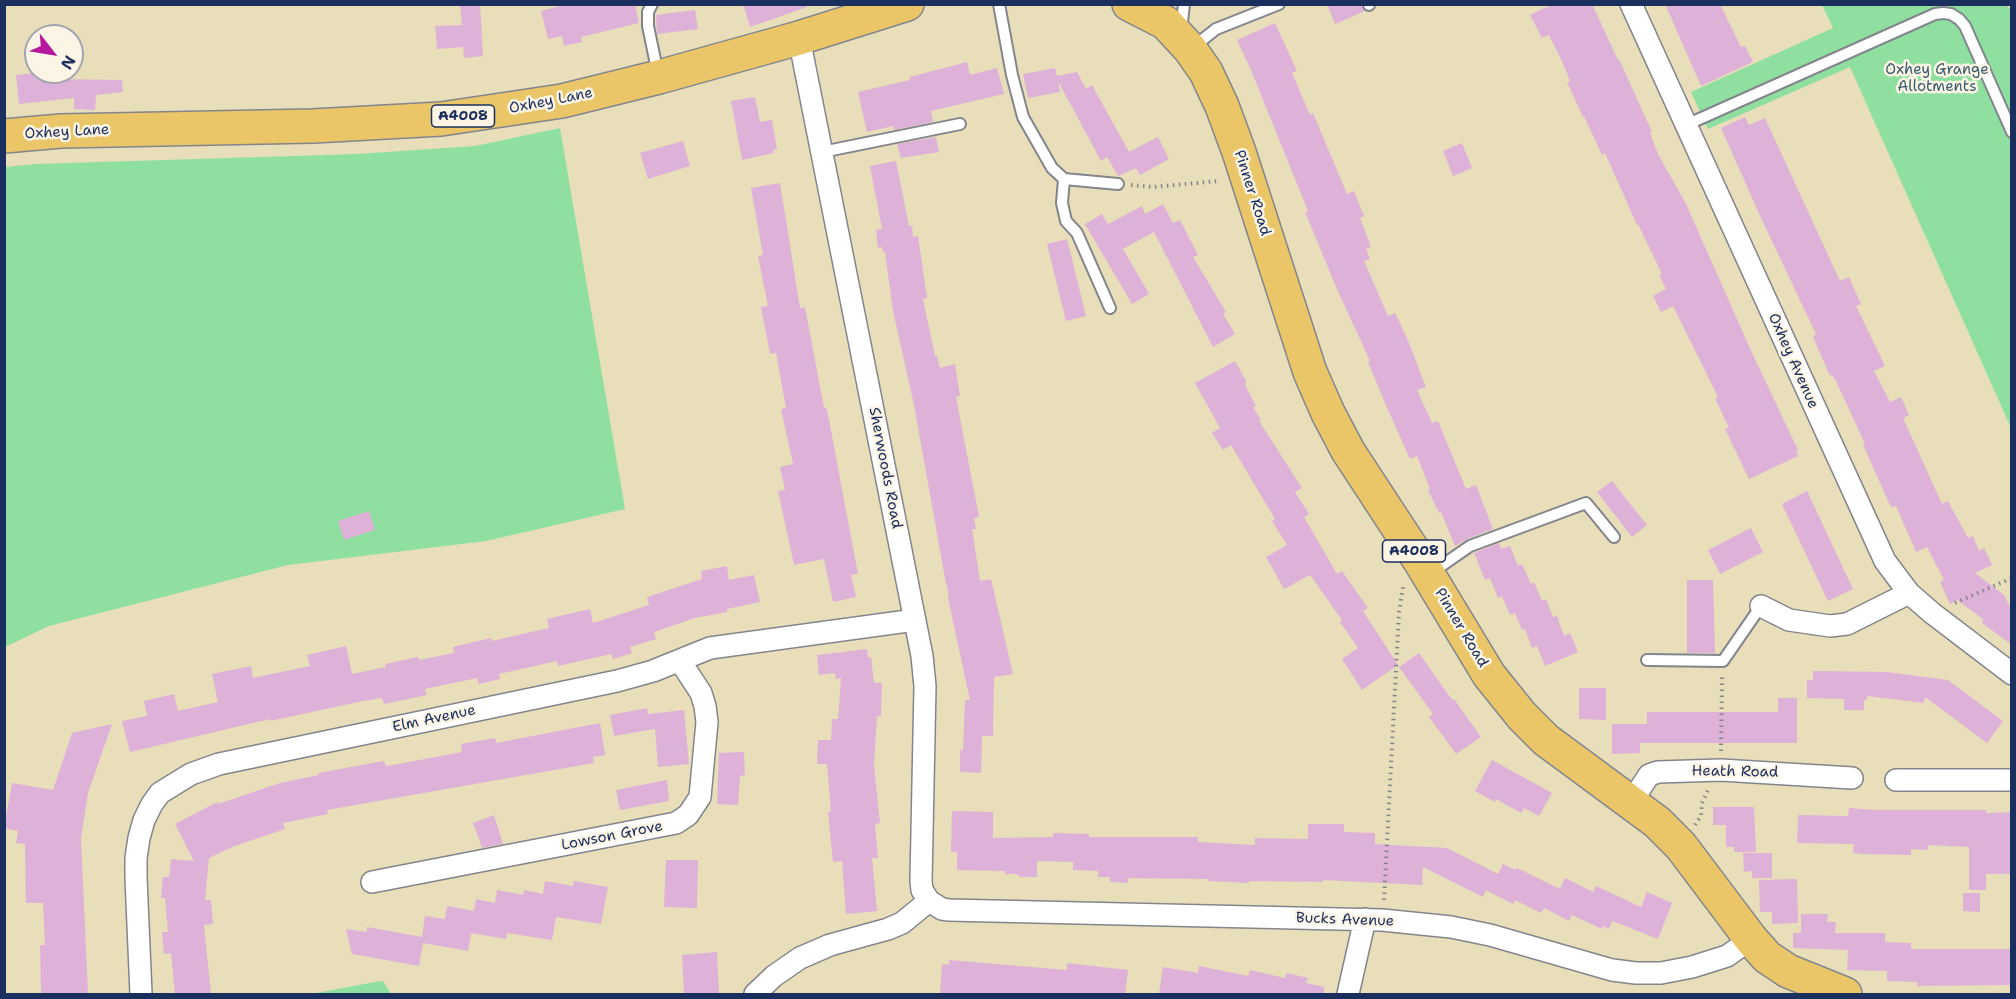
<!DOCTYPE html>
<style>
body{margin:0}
#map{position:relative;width:2016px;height:999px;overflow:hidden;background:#e8deba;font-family:"Shantell Sans",sans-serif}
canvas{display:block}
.frame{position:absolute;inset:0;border:6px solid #1b2f5e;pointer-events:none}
.north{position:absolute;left:24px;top:24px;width:60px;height:60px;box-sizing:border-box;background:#fcf5e5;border:2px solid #a2a6af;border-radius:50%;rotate:121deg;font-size:16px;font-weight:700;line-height:24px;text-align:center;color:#1b2f5e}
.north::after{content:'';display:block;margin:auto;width:21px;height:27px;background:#b5179e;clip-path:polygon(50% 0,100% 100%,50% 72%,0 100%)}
</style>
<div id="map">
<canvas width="2016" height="999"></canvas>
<div class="frame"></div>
<div class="north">N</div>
</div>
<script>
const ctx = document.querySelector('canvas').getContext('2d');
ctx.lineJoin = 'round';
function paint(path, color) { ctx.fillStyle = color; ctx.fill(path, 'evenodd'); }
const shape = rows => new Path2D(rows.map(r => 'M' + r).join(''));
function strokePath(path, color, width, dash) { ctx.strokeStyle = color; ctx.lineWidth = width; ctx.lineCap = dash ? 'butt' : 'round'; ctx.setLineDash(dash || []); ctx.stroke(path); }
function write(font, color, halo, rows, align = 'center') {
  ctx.font = font + ' "Shantell Sans",sans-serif'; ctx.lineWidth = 5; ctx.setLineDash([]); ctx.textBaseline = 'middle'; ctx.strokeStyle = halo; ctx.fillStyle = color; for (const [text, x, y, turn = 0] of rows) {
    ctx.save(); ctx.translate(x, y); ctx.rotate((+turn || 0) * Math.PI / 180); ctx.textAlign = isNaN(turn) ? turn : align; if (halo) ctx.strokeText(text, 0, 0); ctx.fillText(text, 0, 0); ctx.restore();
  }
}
paint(shape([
 [2005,4,2011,10,2011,428,1850,67,1708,129,1691,92,1833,28,1822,5],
 [560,128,625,509,486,541,288,565,49,626,5,647,5,167,36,164,357,154,475,146],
 [383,981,391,994,311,994,375,982]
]), '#8fe0a0');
paint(shape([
 [460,4,480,4,483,56,464,58,463,47,437,49,435,26,462,25],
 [568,4,635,4,639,23,581,37,582,42,564,46,562,36,548,39,541,11],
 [743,4,807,4,807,7,750,27],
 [1327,4,1362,4,1365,11,1335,24],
 [1553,4,1592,4,1618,60,1619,59,1652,132,1650,133,1658,154,1686,204,1753,355,1798,450,1796,452,1798,456,1749,479,1725,429,1729,428,1715,398,1718,397,1673,306,1661,312,1653,296,1666,289,1659,275,1662,274,1638,224,1637,225,1605,153,1602,155,1584,116,1583,117,1567,82,1570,81,1562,61,1549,35,1542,38,1530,15],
 [1665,4,1720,4,1741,47,1745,46,1753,62,1701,86],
 [695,10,698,29,657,34,656,15],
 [1275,23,1297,71,1292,73,1310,115,1313,113,1347,194,1354,191,1364,216,1360,218,1371,247,1366,249,1370,259,1364,261,1388,316,1395,313,1407,338,1426,387,1417,390,1432,423,1438,421,1466,489,1476,485,1493,529,1467,539,1455,546,1441,512,1439,513,1428,490,1430,489,1417,456,1410,459,1385,403,1368,362,1370,361,1336,287,1305,212,1308,211,1251,70,1237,40],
 [967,62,970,75,997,68,1004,94,931,111,933,122,894,130,893,126,867,132,858,92,910,80,910,77],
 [1055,68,1057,76,1077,72,1086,89,1092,85,1129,152,1158,137,1169,159,1140,175,1136,168,1118,176,1107,157,1101,161,1058,81,1060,92,1028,98,1023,74],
 [44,72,45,79,122,80,123,92,96,95,95,110,74,109,74,98,19,104,16,75],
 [755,97,760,122,772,120,777,149,773,150,774,153,742,160,731,101],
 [1745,117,1749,125,1765,118,1840,281,1849,277,1861,304,1856,306,1885,366,1874,371,1890,402,1901,397,1909,415,1903,418,1942,504,1948,501,1968,538,1973,536,1979,551,1984,548,1992,565,1975,573,2004,595,2012,611,2012,645,1982,623,1983,619,1957,600,1950,604,1940,582,1944,580,1927,547,1916,552,1896,506,1892,507,1890,505,1863,445,1865,444,1836,381,1832,375,1830,376,1813,337,1816,334,1761,218,1721,128],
 [936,137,939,152,901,158,897,144],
 [683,141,690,166,648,179,640,153],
 [1462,143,1472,168,1453,176,1443,151],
 [896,161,909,226,912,226,913,237,918,236,927,298,923,299,935,356,937,356,940,368,955,364,960,396,956,397,979,517,974,518,976,529,972,529,980,581,991,579,1013,674,994,677,993,736,982,736,981,773,960,772,960,750,963,750,965,700,970,700,949,603,947,585,946,584,914,405,893,311,885,252,883,252,882,247,878,248,876,230,882,229,870,166],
 [780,183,800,308,805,307,824,408,826,407,829,420,858,574,851,575,856,597,833,602,824,559,794,565,778,491,785,490,780,467,793,464,781,409,786,408,776,353,770,354,761,307,768,306,758,256,763,255,751,188],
 [1163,204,1173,223,1180,220,1198,255,1193,257,1226,312,1223,314,1235,334,1213,347,1154,232,1123,249,1149,294,1132,304,1085,224,1102,214,1108,224,1142,206,1145,214],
 [1067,239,1086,316,1066,321,1047,244],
 [1235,361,1246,381,1245,385,1256,406,1253,407,1261,420,1259,421,1302,488,1295,492,1309,514,1304,517,1337,574,1342,571,1368,608,1363,611,1398,665,1362,690,1342,659,1358,648,1340,622,1342,620,1310,575,1284,589,1266,557,1287,545,1272,521,1275,519,1231,445,1223,450,1212,433,1220,428,1195,383],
 [1612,481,1647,525,1632,537,1597,492],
 [1807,491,1853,589,1828,601,1782,504],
 [369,511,375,530,344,540,338,521],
 [1751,528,1763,552,1720,574,1708,550],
 [1499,543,1501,549,1510,546,1518,566,1522,564,1531,584,1534,582,1542,601,1546,599,1553,617,1557,616,1564,636,1570,633,1578,652,1545,666,1537,646,1532,648,1525,629,1522,630,1515,613,1510,615,1502,596,1498,598,1490,578,1485,580,1474,553],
 [727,566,729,580,754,575,760,602,727,609,727,612,695,618,654,632,656,639,630,647,632,653,613,659,611,654,558,666,557,661,499,674,500,679,479,684,477,678,425,689,427,695,384,704,382,698,363,701,270,721,270,719,130,752,122,721,147,716,144,701,174,694,178,711,218,702,212,674,251,666,253,678,310,666,307,655,346,646,352,674,386,667,385,664,418,657,419,660,454,653,453,647,491,638,492,641,549,628,547,619,590,609,593,623,649,605,647,597,702,579,701,571],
 [1687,580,1713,580,1715,653,1687,653],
 [867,649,868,658,871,657,874,683,882,683,881,717,877,716,874,765,880,823,875,824,878,858,872,858,877,911,846,914,842,861,833,862,828,812,831,812,827,764,817,764,818,740,831,740,832,719,838,719,841,678,836,679,835,673,819,675,817,655],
 [1419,653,1452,700,1454,699,1481,737,1456,754,1429,717,1433,714,1399,667],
 [1813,671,1887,672,1948,680,2003,721,1987,743,1925,697,1924,703,1867,696,1867,700,1864,700,1864,710,1844,710,1844,699,1807,698,1807,680,1813,680],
 [1579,688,1606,688,1606,720,1579,719],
 [1778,698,1797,698,1797,743,1640,743,1640,753,1612,754,1612,724,1647,724,1647,712,1778,712],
 [647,708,648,714,684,710,689,764,658,767,655,729,614,736,610,715],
 [600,723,605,755,593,757,594,763,327,810,328,814,283,823,285,829,232,847,209,858,205,900,211,900,213,924,204,925,211,994,175,994,171,953,164,954,162,932,168,932,165,898,161,898,163,877,169,877,171,859,194,861,175,824,217,802,218,804,280,783,319,775,318,773,384,761,386,766,404,763,462,752,461,744,495,738,496,743],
 [112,724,88,793,81,838,88,994,41,994,40,945,45,945,43,903,26,903,25,844,16,843,18,831,4,828,12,783,53,790,72,733],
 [744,752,745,775,740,776,738,805,717,804,719,753],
 [1492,760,1552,793,1539,816,1524,808,1521,813,1496,799,1495,802,1475,791],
 [667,780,669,801,620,810,616,790],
 [1713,807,1754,807,1756,852,1734,852,1734,847,1726,847,1726,825,1713,825],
 [1849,808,1875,810,1986,810,1986,813,2012,812,2012,874,1986,874,1986,890,1969,890,1969,847,1928,845,1928,850,1911,849,1911,855,1862,854,1853,853,1854,844,1797,843,1798,815,1848,816],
 [952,811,993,812,993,838,1053,837,1053,833,1089,834,1089,837,1198,837,1198,842,1255,845,1255,838,1308,839,1308,824,1344,824,1344,832,1375,833,1375,844,1447,848,1498,874,1503,864,1515,870,1517,868,1560,889,1565,878,1593,892,1596,886,1641,907,1647,892,1672,903,1658,939,1612,921,1609,929,1603,926,1602,929,1572,915,1569,921,1544,908,1541,913,1515,900,1513,904,1486,890,1483,897,1423,867,1422,885,1323,880,1323,882,1249,881,1249,883,1208,881,1208,879,1128,878,1128,883,1110,882,1110,877,1098,877,1098,871,1073,870,1073,862,1037,861,1037,877,1020,877,1017,874,1005,874,1005,871,957,870,957,852,951,852],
 [494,815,503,844,482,848,473,823],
 [1743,853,1772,853,1772,878,1752,878,1752,871,1744,872],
 [666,860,698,860,697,908,664,907],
 [1797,879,1798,923,1772,924,1772,912,1760,912,1759,880],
 [545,881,573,886,574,881,608,887,601,924,556,917,552,940,507,933,506,939,471,933,468,951,423,943,419,966,352,954,346,929,367,932,367,927,422,937,425,916,445,919,447,906,474,911,476,899,495,903,497,890,523,895,524,890,543,894],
 [1963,893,1980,893,1980,912,1963,911],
 [1801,914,1828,914,1827,922,1836,922,1835,933,1885,933,1885,942,1911,943,1911,949,2012,949,2012,985,1917,986,1917,982,1887,981,1887,971,1847,970,1848,950,1793,948,1793,933,1801,933],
 [717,952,719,994,684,994,682,955],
 [949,960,1067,970,1067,963,1128,970,1125,994,940,994,942,964,949,965],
 [1199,966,1248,976,1250,970,1285,978,1287,973,1308,978,1306,983,1324,987,1324,994,1159,994,1163,967,1198,973]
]), '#deb1d8');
const lane = shape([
 [652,4,648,12,648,26,658,74],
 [999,4,1012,75,1023,117,1052,168,1064,179,1118,184],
 [1369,4,1369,5],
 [1181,31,1184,4],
 [1192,48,1216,29,1279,4],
 [1686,125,1935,14,1943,13,1951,14,1959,19,1965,26,2012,132],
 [822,152,960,124],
 [1064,179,1062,203,1066,221,1077,233,1110,308],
 [1431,573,1470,546,1586,503,1614,537],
 [1647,660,1723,661,1761,606]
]);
const street = shape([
 [1631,4,1885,561,1909,593,1932,613,2012,674],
 [799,38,922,656,925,686,921,881,922,890,929,901,942,909,949,910,1382,920,1451,927,1490,935,1612,970,1636,973,1661,973,1692,967,1727,956,1751,939],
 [1761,606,1789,620,1830,626,1847,624,1909,593],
 [1896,780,2012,780],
 [1632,801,1649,775,1658,772,1721,770,1852,778],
 [372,882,676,823,688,815,700,797,707,722,705,706,701,693,680,661],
 [141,994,136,878,136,858,139,838,144,820,152,804,160,793,191,774,219,764,617,681,653,671,710,648,915,620],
 [755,994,774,976,800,958,830,945,888,929,902,923,929,901],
 [1348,994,1365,919]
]);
const primary = shape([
 [1129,4,1166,23,1190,49,1206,72,1222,106,1239,152,1310,372,1328,413,1348,451,1420,561,1489,675,1522,716,1546,740,1657,822,1681,846,1751,939,1767,957,1788,971,1845,994],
 [4,136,61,131,313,126,441,119,562,101,659,77,799,38,907,4]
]);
strokePath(lane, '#82868c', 14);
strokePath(street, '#82868c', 24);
strokePath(primary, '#82868c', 36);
strokePath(shape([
 [1131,185,1153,187,1219,181],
 [1955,603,2012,578],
 [1721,751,1722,677],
 [1695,825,1701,816,1702,803,1708,790],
 [1384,900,1399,612,1403,587]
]), '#82868c', 4, [1.5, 4.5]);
strokePath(lane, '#fff', 10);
strokePath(street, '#fff', 21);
strokePath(primary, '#ebc669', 33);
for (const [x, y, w] of [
 [463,116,63],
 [1414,551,63]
]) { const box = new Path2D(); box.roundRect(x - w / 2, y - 11, w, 22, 4.5); ctx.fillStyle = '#fcf5e5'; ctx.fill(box); strokePath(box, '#1b2f5e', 1.5); }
write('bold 14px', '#1b2f5e', null, [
 ["A4008",463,116],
 ["A4008",1414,551]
]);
write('15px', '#385b6e', '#fcf5e5', [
 ["Oxhey Grange",1937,70],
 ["Allotments",1937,87]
]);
write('15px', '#1b2f5e', '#fcf5e5', [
 ["Oxhey Lane",551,101,-11],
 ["Oxhey Lane",67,132,-3],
 ["Pinner Road",1252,193,72],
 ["Oxhey Avenue",1793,361,66],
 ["Sherwoods Road",885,468,79],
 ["Pinner Road",1461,628,59],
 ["Elm Avenue",434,719,-12],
 ["Heath Road",1735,772,1],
 ["Lowson Grove",612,836,-11],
 ["Bucks Avenue",1345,920,2]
]);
</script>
